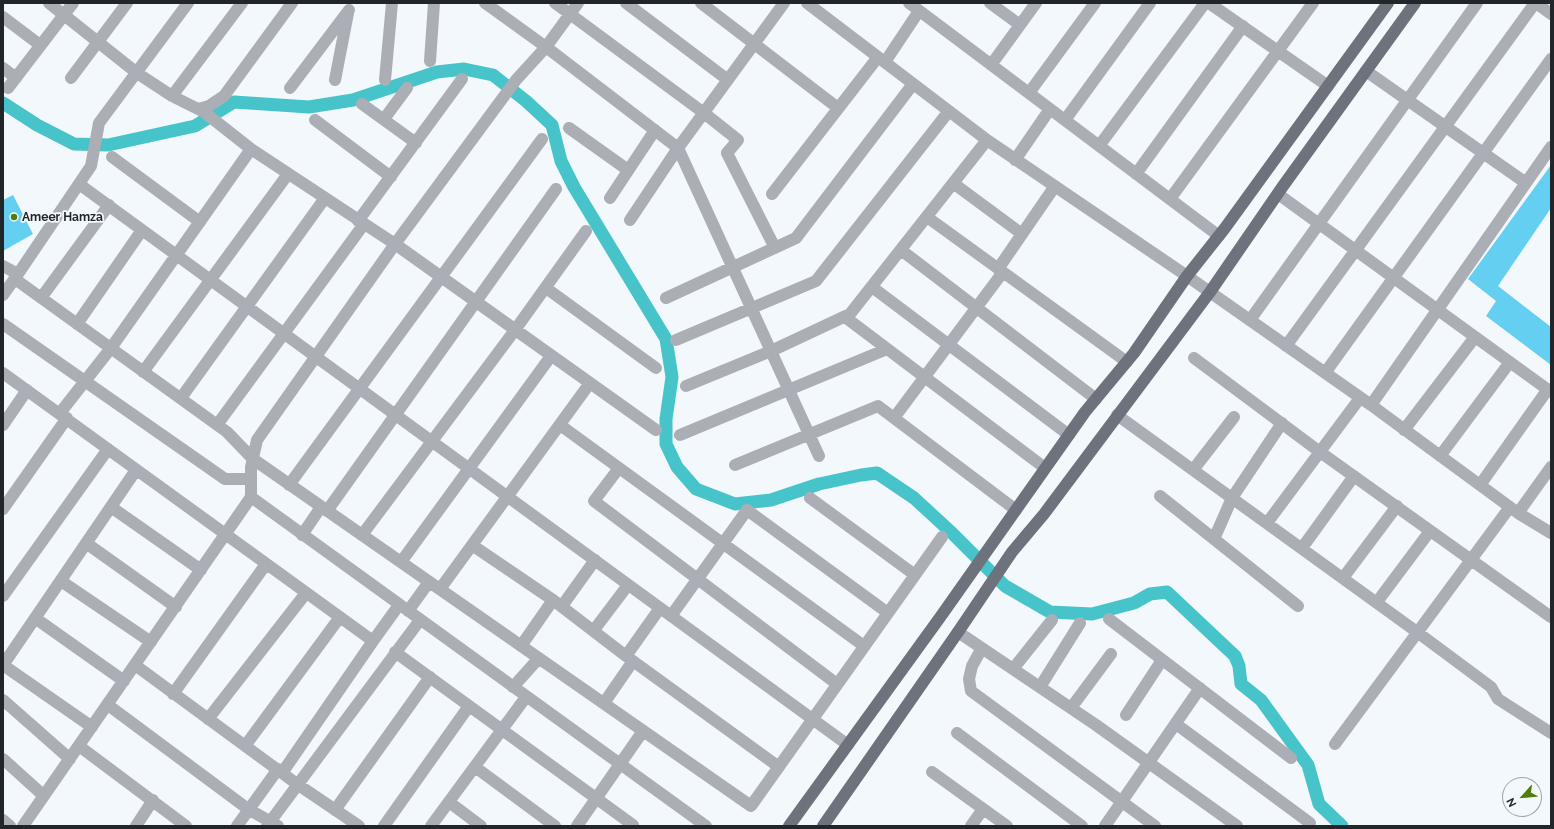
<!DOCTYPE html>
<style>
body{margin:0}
#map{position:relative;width:1554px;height:829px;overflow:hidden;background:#f3f8fd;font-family:Raleway,sans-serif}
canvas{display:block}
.frame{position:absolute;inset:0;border:4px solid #21262a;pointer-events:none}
.north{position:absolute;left:1502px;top:777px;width:40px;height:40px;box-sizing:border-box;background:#f3f8fd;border:1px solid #9fa4a9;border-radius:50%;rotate:243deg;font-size:11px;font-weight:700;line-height:16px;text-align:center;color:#21262a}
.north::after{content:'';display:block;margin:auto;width:14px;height:18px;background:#4f7e09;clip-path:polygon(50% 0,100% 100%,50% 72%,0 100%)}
</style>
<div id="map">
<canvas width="1554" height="829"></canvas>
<div class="frame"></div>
<div class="north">N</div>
</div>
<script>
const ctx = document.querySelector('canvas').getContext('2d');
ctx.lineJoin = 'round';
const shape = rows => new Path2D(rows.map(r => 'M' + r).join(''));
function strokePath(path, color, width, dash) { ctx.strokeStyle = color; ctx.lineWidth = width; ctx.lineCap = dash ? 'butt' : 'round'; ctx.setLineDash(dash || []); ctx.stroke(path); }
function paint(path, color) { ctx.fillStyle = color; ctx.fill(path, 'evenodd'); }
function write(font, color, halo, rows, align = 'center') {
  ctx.font = font + ' Raleway,sans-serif'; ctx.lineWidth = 3.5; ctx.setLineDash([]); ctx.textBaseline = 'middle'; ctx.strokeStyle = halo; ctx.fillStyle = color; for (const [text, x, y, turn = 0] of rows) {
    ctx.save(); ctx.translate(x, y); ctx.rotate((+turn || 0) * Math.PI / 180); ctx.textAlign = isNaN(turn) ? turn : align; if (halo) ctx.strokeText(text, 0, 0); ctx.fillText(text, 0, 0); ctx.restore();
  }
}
strokePath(shape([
 [3,103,37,125,74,144,108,145,195,126,234,102,309,107,353,100,437,72,464,69,493,75,526,101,552,125,561,161,574,187,666,339,672,377,666,419,666,444,677,467,696,489,735,504,771,500,819,484,861,475,877,473,914,498,952,533,1005,586,1050,612,1092,614,1134,603,1150,594,1167,592,1235,656,1239,666,1241,684,1261,700,1308,765,1319,804,1342,826]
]), '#47c4ca', 13);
paint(shape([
 [1551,165,1551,208,1498,286,1551,327,1551,365,1486,316,1496,301,1468,279],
 [13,195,33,234,3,251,3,200]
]), '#65cff2');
strokePath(shape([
 [49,3,137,73,172,96,204,112,251,149,395,244,656,430],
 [485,3,546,47,678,148,819,456],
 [555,3,704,113,738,140,727,153,775,248],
 [626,3,728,80],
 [701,3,838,108],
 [807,3,987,140,1187,276,1371,405,1518,513,1551,533],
 [909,3,1219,236],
 [990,3,1020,25],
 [1209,3,1328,86],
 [1536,3,1551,14],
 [3,17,40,45],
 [430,61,434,3],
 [885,62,919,11],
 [991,65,1036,3],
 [3,68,16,78],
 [1366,71,1526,183],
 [71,78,127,3],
 [335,80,348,13],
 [385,80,392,3],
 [8,88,73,3],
 [290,88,349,10],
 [1029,93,1095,3],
 [172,96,242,3],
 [362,104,416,143],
 [198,109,209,106,224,96,292,3],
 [384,119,407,88],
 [315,120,391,177],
 [1065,120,1150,3],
 [569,128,628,170],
 [1099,146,1205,3],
 [112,157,200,222],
 [1015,160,1050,109],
 [1136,174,1243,26],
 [953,183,1022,234],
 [79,184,848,745],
 [772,194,878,57],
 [1278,194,1551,392],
 [610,198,655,130],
 [1170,199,1313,3],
 [927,217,1127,362],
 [630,220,678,148,784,3],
 [358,221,462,79],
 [901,250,1096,399],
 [3,266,18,274],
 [998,269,1055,186],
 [15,279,227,432,253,459,751,806,942,537],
 [872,287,1069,435],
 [546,288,656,368],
 [3,295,18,274,91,166,99,123,188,3],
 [41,298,109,205],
 [666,298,796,238,913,84],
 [845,317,1045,468],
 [1250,320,1477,3],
 [3,324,225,479,251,479],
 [77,324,142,230],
 [676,340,816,281,949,111],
 [1286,346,1535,3],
 [1194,358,1320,452,1551,617],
 [143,372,288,174],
 [3,373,373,641,399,605],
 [1325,373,1551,59],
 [686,386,771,351,850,314,987,140],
 [181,398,325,198],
 [1371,405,1551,147],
 [60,413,111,348,251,149],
 [1117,415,1417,632,1491,687,1498,699,1551,733],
 [894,418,1003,272],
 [3,425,27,390],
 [217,425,364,224],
 [560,425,864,646],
 [1404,430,1475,337],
 [680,435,887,349],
 [1440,456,1510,362],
 [735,465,878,406,1016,510],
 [619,468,594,501,837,684],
 [1193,470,1234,417],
 [289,485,542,139],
 [1480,485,1548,389],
 [1160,496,1298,606],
 [251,497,706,826],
 [810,498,915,575],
 [111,507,201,570],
 [3,509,67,418],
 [327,511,556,189],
 [1518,513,1551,467],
 [1267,523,1360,398],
 [302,535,321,507],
 [362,535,515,330,586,231],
 [1214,539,1232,498,1282,423],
 [86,543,176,607],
 [472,545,553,600,626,656,779,767],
 [1302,548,1354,476],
 [401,562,551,356],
 [1343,578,1397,506],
 [61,581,151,642],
 [440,589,590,383],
 [3,596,108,449],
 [1377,602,1430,531],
 [562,606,595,560],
 [408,611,429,582],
 [671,616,747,510,888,613],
 [35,618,124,681],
 [1109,619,1291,758],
 [594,630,628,585],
 [958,632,1096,725,1237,826],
 [521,646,553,600],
 [982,648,972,666,969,679,971,691,1155,826],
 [395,652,633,825],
 [626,656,660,608],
 [3,665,136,470],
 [3,665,92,727],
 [135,665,297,784,359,826],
 [1013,669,1052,620],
 [513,687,539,658],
 [1040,687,1080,623],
 [173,694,266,564],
 [3,700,70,759],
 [604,703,633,661],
 [108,705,248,809,278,826],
 [1071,708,1111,654],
 [1126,715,1162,660],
 [208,719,306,593],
 [1176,724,1310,823],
 [957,733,1082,826],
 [1335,744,1510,507],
 [79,746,186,826],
 [245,746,340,617],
 [3,759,44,796],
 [475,767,555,826],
 [932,772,1007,826],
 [282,773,373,641],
 [449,802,481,826],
 [335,810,430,677],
 [3,820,10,826],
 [23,826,251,497,251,467,257,440,395,244,516,80,546,47,578,3],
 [136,826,153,800],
 [237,826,278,769],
 [267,826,420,620],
 [384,826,469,706],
 [431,826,526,697],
 [577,826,643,731],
 [971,826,983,809],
 [1105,826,1200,688]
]), '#acaeb5', 12);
strokePath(shape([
 [789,826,941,616,1085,412,1134,353,1187,276,1225,228,1388,3],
 [823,826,958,632,1012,552,1044,514,1210,292,1283,186,1415,3]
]), '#6d727d', 12);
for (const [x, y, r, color] of [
 [14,217,4,"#4f7e09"]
]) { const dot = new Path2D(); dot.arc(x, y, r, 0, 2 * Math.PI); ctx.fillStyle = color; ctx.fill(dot); strokePath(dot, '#f3f8fd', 1.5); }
write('bold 12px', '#21262a', '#f3f8fd', [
 ["Ameer Hamza",22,217]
], 'left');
</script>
